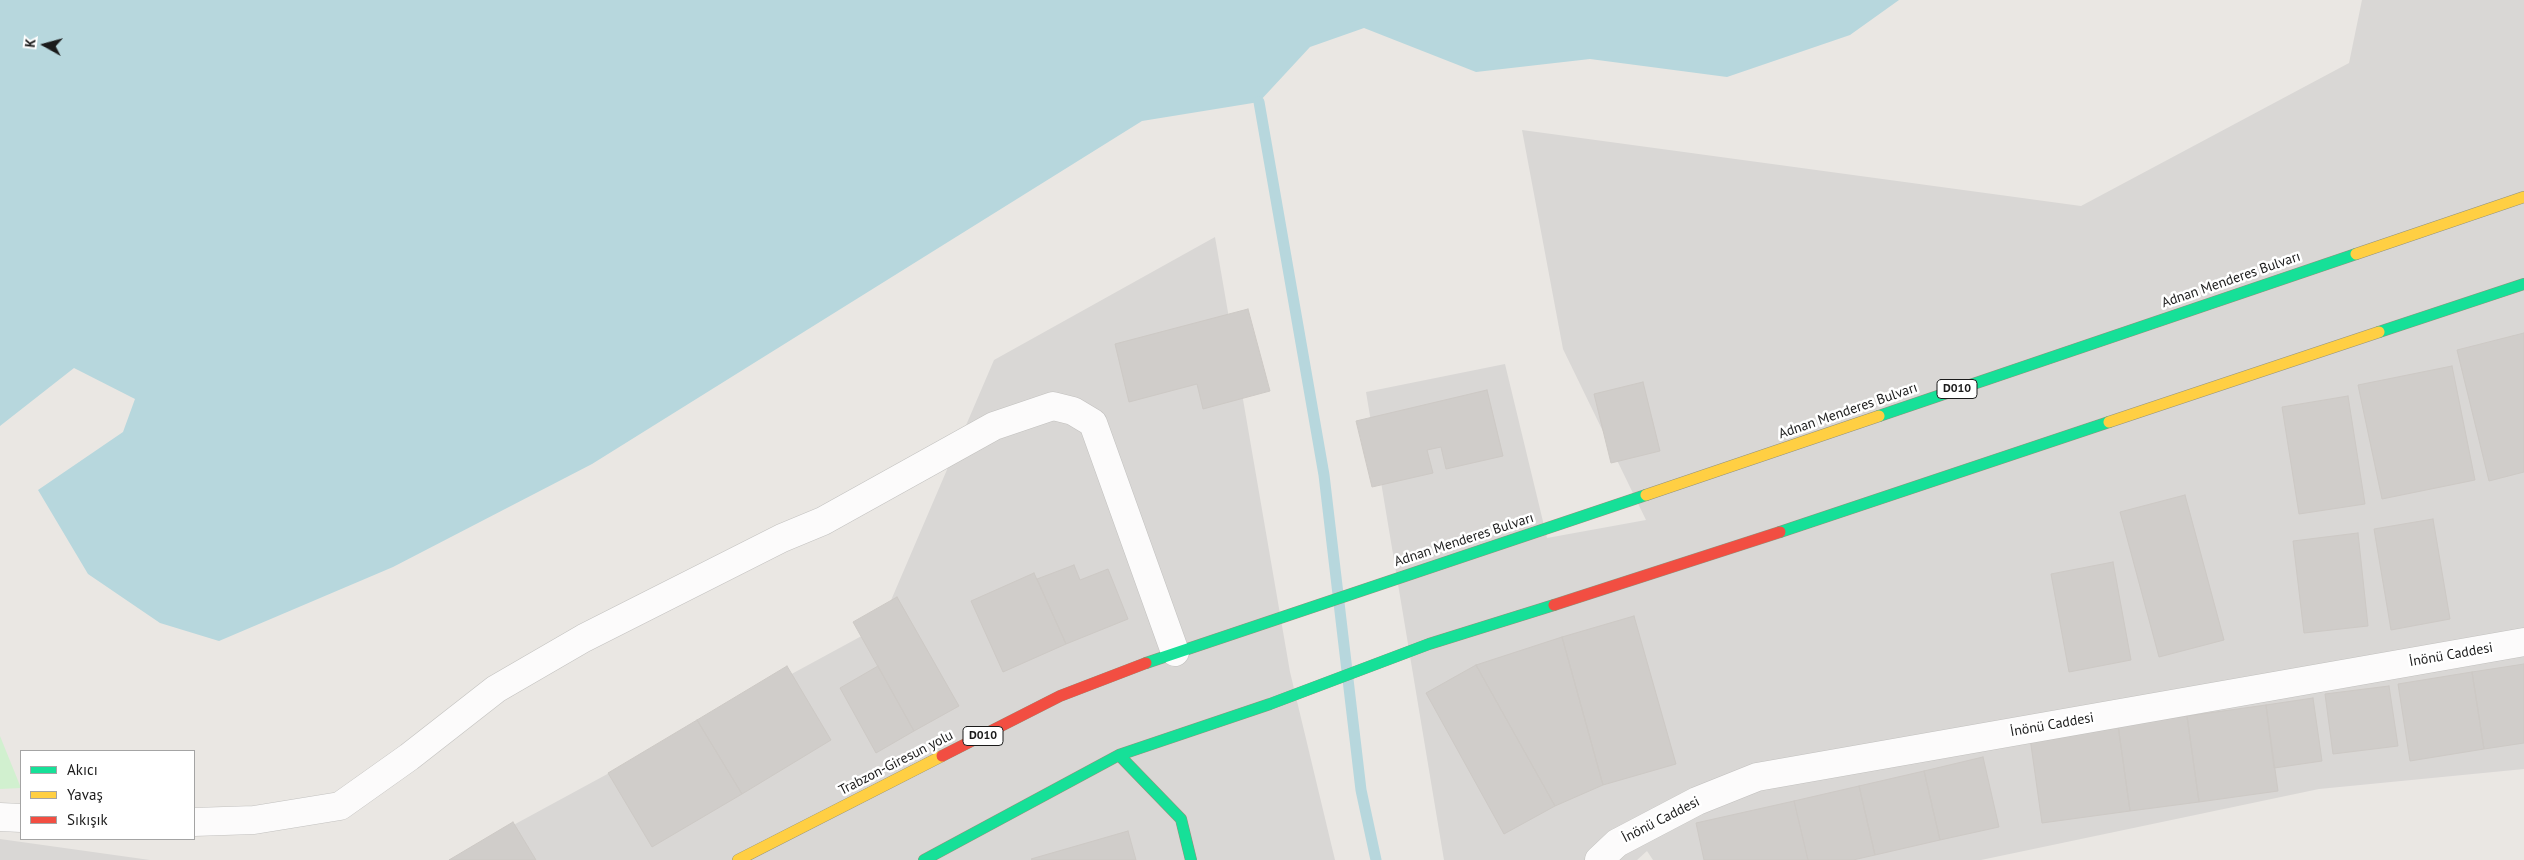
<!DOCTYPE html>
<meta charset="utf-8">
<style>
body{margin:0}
#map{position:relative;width:2524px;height:860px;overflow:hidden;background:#eae7e3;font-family:"PT Sans",sans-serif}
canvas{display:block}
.legend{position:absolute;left:20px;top:750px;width:175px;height:90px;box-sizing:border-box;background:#fff;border:1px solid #a4a4a4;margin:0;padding:6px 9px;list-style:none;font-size:15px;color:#1b1b1b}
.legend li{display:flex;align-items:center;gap:10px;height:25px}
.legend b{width:25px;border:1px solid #a4a4a4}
.north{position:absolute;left:20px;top:20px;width:50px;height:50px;-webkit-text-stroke:4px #fff;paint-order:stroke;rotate:277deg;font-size:14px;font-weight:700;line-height:20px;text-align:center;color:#1b1b1b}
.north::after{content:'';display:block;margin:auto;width:18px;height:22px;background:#1b1b1b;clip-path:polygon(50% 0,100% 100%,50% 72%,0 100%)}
</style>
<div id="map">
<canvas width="2524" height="860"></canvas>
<ul class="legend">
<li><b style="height:6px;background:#16e098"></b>Akıcı</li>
<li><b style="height:6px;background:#ffcf43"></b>Yavaş</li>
<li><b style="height:6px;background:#f24e42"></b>Sıkışık</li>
</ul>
<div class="north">K</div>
</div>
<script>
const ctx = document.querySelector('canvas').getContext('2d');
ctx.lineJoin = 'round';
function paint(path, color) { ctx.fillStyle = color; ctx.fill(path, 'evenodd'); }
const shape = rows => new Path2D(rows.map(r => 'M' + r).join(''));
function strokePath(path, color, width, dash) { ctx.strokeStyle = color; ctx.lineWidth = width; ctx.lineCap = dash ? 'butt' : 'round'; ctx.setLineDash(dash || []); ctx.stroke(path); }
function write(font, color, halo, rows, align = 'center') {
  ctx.font = font + ' "PT Sans",sans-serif'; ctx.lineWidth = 5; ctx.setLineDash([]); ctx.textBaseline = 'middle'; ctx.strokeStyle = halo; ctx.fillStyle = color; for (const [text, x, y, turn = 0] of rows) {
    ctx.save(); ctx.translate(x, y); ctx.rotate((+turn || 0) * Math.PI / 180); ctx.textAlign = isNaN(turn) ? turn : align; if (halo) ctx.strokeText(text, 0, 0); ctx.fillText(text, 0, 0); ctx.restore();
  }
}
paint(shape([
 [2362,0,2524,0,2524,769,2319,789,1981,860,1653,860,1647,851,1637,860,1444,860,1366,392,1505,364,1547,538,1646,520,1563,349,1522,130,2081,206,2349,63],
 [1215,237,1290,672,1335,860,449,860,880,626,994,360],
 [0,839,150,860,0,860]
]), '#d9d7d5');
paint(shape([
 [0,736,21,788,0,789]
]), '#d1f0cf');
paint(shape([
 [0,0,1899,0,1850,35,1727,77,1590,59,1476,72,1364,28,1310,47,1259,102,1142,121,592,464,393,567,219,641,160,623,88,574,38,490,123,432,135,399,74,368,0,426]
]), '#b7d7dd');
strokePath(shape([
 [1259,102,1324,475,1361,790,1376,860]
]), '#b7d7dd', 11);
const building = shape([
 [1248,309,1270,391,1203,409,1197,384,1129,402,1115,344,1248,309],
 [2524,333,2524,472,2489,481,2457,350,2524,333],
 [2452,366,2475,480,2382,499,2358,385,2452,366],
 [1643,382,1660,451,1611,463,1594,394,1643,382],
 [1487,390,1503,456,1446,469,1441,447,1427,450,1433,473,1372,487,1356,421,1487,390],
 [2348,396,2365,504,2299,514,2282,407,2348,396],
 [2185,495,2224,640,2159,657,2120,512,2185,495],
 [2433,519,2450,619,2391,630,2374,529,2433,519],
 [2358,533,2368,626,2304,633,2293,541,2358,533],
 [2113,562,2131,660,2069,672,2051,574,2113,562],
 [1074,565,1080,580,1108,569,1128,619,1066,644,1037,579,1074,565],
 [1034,573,1066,644,1003,672,971,601,1034,573],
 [897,597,959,706,914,731,853,622,897,597],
 [1634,616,1676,764,1603,785,1562,637,1634,616],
 [1562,637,1603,785,1555,806,1476,665,1562,637],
 [2524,664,2524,743,2484,749,2472,672,2524,664],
 [1476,665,1555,806,1504,834,1426,693,1476,665],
 [787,666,831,740,742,794,697,720,787,666],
 [878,666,914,731,876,753,840,688,878,666],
 [2472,672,2484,749,2410,761,2398,684,2472,672],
 [2389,686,2398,746,2333,754,2325,694,2389,686],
 [2313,698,2322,761,2274,768,2266,705,2313,698],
 [2266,705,2278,791,2199,802,2187,716,2266,705],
 [2187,716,2199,802,2130,811,2118,725,2187,716],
 [697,720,742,794,652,847,608,773,697,720],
 [2118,725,2130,811,2042,823,2030,738,2118,725],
 [1983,757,1999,827,1940,840,1924,771,1983,757],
 [1924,771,1940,840,1875,855,1859,786,1924,771],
 [1859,786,1875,855,1853,860,1808,860,1794,801,1859,786],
 [1794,801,1808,860,1704,860,1696,823,1794,801],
 [513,822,536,860,449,860,513,822],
 [1128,831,1136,860,1032,860,1031,859,1128,831]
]);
paint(building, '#d0cdca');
strokePath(building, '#cdc9c5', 1);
const street = shape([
 [0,817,21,818],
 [194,822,254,820,340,806,409,757,496,689,584,638,782,538,823,521,994,426,1053,406,1073,411,1093,423,1175,652],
 [1599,860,1617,843,1697,801,1757,777,2524,642]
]);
const fast = shape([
 [2379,332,2524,284],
 [1879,416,2356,254],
 [1780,532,2109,422],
 [1146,663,1646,495],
 [1119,755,1181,819,1191,860],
 [924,860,1119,755,1270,704,1429,644,1554,605]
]);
const slow = shape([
 [2356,254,2524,197],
 [2109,422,2379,332],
 [1646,495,1879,416],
 [738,860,942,756]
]);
const jam = shape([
 [1554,605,1780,532],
 [942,756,1060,696,1146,663]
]);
strokePath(street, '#c2c1bf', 29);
strokePath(fast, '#92927c', 12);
strokePath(slow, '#92927c', 12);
strokePath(jam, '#92927c', 12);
strokePath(street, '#fcfbfb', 28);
strokePath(fast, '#16e098', 11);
strokePath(slow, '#ffcf43', 11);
strokePath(jam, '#f24e42', 11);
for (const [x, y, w] of [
 [1957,389,40],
 [983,736,40]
]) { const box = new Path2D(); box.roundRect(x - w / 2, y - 9.5, w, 19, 4); ctx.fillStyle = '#fff'; ctx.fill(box); strokePath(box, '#1b1b1b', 1); }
write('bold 12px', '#1b1b1b', null, [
 ["D010",1957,389],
 ["D010",983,736]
]);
write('14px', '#1b1b1b', '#fff', [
 ["Adnan Menderes Bulvarı",2231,280,-19],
 ["Adnan Menderes Bulvarı",1848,411,-19],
 ["Adnan Menderes Bulvarı",1464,540,-18],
 ["İnönü Caddesi",2451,655,-10],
 ["İnönü Caddesi",2052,725,-10],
 ["Trabzon-Giresun yolu",896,763,-27],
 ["İnönü Caddesi",1661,820,-27]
]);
</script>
